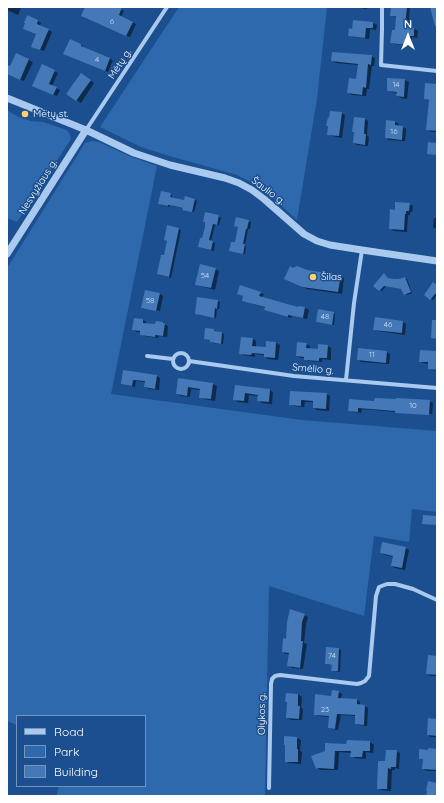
<!DOCTYPE html>
<meta charset="utf-8">
<style>
body{margin:0}
#map{position:relative;width:444px;height:803px;overflow:hidden;background:#1b4f8f;font-family:Quicksand,sans-serif}
canvas{display:block}
.frame{position:absolute;inset:0;border:8px solid #fff;pointer-events:none}
.legend{position:absolute;left:16px;top:715px;width:130px;height:72px;box-sizing:border-box;background:#1b4f8f;border:1px solid #7695bc;margin:0;padding:5px 7px;list-style:none;font-size:12px;color:#fff}
.legend li{display:flex;align-items:center;gap:8px;height:20px}
.legend b{width:20px;border:1px solid #7695bc}
.north{position:absolute;left:388px;top:16px;width:40px;height:40px;-webkit-text-stroke:3px #1b4f8f;paint-order:stroke;rotate:0deg;font-size:11px;font-weight:700;line-height:16px;text-align:center;color:#fff}
.north::after{content:'';display:block;margin:auto;width:14px;height:18px;background:#fff;clip-path:polygon(50% 0,100% 100%,50% 72%,0 100%)}
</style>
<div id="map">
<canvas width="444" height="803"></canvas>
<div class="frame"></div>
<ul class="legend">
<li><b style="height:5px;background:#a9c9ee"></b>Road</li>
<li><b style="height:11px;background:#2e69ad"></b>Park</li>
<li><b style="height:11px;background:#4478b7"></b>Building</li>
</ul>
<div class="north">N</div>
</div>
<script>
const ctx = document.querySelector('canvas').getContext('2d');
ctx.lineJoin = 'round';
function paint(path, color) { ctx.fillStyle = color; ctx.fill(path, 'evenodd'); }
const shape = rows => new Path2D(rows.map(r => 'M' + r).join(''));
function strokePath(path, color, width, dash) { ctx.strokeStyle = color; ctx.lineWidth = width; ctx.lineCap = dash ? 'butt' : 'round'; ctx.setLineDash(dash || []); ctx.stroke(path); }
function write(font, color, halo, rows, align = 'center') {
  ctx.font = font + ' Quicksand,sans-serif'; ctx.lineWidth = 3; ctx.setLineDash([]); ctx.textBaseline = 'middle'; ctx.strokeStyle = halo; ctx.fillStyle = color; for (const [text, x, y, turn = 0] of rows) {
    ctx.save(); ctx.translate(x, y); ctx.rotate((+turn || 0) * Math.PI / 180); ctx.textAlign = isNaN(turn) ? turn : align; if (halo) ctx.strokeText(text, 0, 0); ctx.fillText(text, 0, 0); ctx.restore();
  }
}
paint(shape([
 [179,7,327,7,317,99,297,220,262,188,237,175,166,155,141,147,100,127],
 [7,110,18,117,31,121,43,122,67,130,70,135,71,139,17,222,7,218],
 [92,141,99,142,129,156,157,166,111,394,302,420,437,431,437,512,412,509,409,542,374,536,364,616,269,586,265,796,56,796,59,786,145,786,145,716,17,716,17,725,7,721,7,268,85,143]
]), '#2e69ad');
paint(shape([
 [7,7,21,7,18,15,7,10],
 [86,7,116,7,124,11,121,17,136,24,130,37,85,18],
 [353,7,367,7,367,9],
 [392,7,410,7,408,28,414,29,418,31,417,38,412,37,411,46,395,44,391,42,396,31,397,17,391,15],
 [38,21,41,23,40,26,52,32,44,51,36,48,38,34,28,30],
 [373,23,377,25,376,30,370,29,369,39,353,37,349,35],
 [81,45,84,47,83,48,113,60,108,72,64,54],
 [16,54,33,62,24,81,7,74,7,66,10,67],
 [371,56,375,58,374,66,372,66,369,89,367,89,366,96,352,95,348,93,357,80,359,65,336,63,332,61],
 [42,66,58,73,52,86,60,90,57,96,37,87],
 [85,76,94,83,81,103,68,94],
 [388,79,405,80,409,82,407,99,401,98,397,96,398,93,391,92,388,90],
 [437,85,437,132,431,132,427,129,430,101,425,99],
 [341,113,345,115,342,138,332,136,328,134,330,119],
 [365,119,368,121,367,136,369,137,368,146,357,145,354,143,355,133,353,132],
 [395,122,399,124,398,126,403,127,406,129,405,141,389,140,386,138],
 [171,195,172,195,172,198,185,202,194,199,197,201,194,212,186,210,184,208,179,207,170,205,170,207,159,204,170,202],
 [409,204,413,206,412,212,410,212,410,215,408,215,407,232,394,231,390,228,395,211],
 [218,216,221,218,219,225,215,225,211,241,215,243,214,251,199,247,202,239],
 [237,218,251,222,250,229,248,229,245,246,246,247,245,254,230,251,235,244,239,227],
 [434,218,437,218,437,229,433,227],
 [168,226,181,230,171,278,158,274,165,256,168,241],
 [215,269,219,271,215,290,200,286,196,284],
 [307,271,341,276,344,278,342,294,307,289,289,281],
 [386,276,389,279,399,280,405,278,407,279,412,293,407,295,404,294,402,289,386,286,382,291,380,290],
 [437,285,437,294,433,300,425,295],
 [260,293,264,294,262,298,299,309,299,307,305,308,309,310,307,319,292,316,291,318,268,311,266,308,247,302,244,296,238,294],
 [160,294,163,296,160,311,144,308,144,309,142,308],
 [198,299,218,301,220,302,219,309,217,309,216,318,198,315,196,313],
 [333,313,335,314,334,325,319,323,317,322],
 [143,320,146,322,146,324,156,325,163,322,166,325,168,326,167,337,159,336,158,338,144,336,141,334,141,332,137,332,133,329],
 [403,322,406,324,405,335,378,331,374,329],
 [213,330,224,334,223,344,213,343,211,342,211,340,205,338],
 [242,338,253,339,256,341,256,347,266,348,267,342,276,343,280,345,278,360,268,359,265,357,265,355,255,354,255,357,243,355,240,353],
 [306,344,310,346,310,349,319,350,328,346,331,348,331,360,322,359,322,362,308,361,305,359,305,358,301,358,297,356],
 [387,352,390,354,389,364,361,362,358,359],
 [436,352,437,353,437,371,432,370,429,368,429,364,423,363,420,361],
 [124,371,157,376,160,378,159,390,149,389,145,387,146,382,136,381,135,387,126,385,122,383],
 [179,380,213,384,217,386,215,401,204,399,200,397,201,390,191,389,190,397,181,396,177,394],
 [236,386,270,390,273,392,272,404,262,403,258,400,259,396,249,395,248,403,238,402,234,399],
 [291,392,326,394,330,396,329,411,317,410,314,408,314,402,305,402,304,407,293,406,290,404],
 [429,401,433,403,432,414,395,412,396,412,362,409,361,413,353,412,349,410,375,402],
 [405,548,409,550,405,570,395,568,392,566,394,557,385,555,381,553],
 [304,615,308,617,306,624,304,643,307,644,303,669,292,668,289,665,290,654,286,654,283,652,287,640],
 [327,649,339,649,341,650,340,672,335,671,332,670,333,665,328,665,326,663],
 [437,657,437,676,431,676,427,674],
 [339,692,342,694,341,699,357,700,360,702,360,705,365,706,368,708,367,726,359,725,356,723,356,716,341,715,338,730,332,729,329,728,330,717,318,716,315,714,332,697],
 [286,694,298,694,302,697,301,708,303,709,302,720,291,720,287,718,288,702],
 [437,720,437,737,431,737,428,735],
 [297,738,301,740,300,751,302,752,301,764,289,763,286,761],
 [370,742,374,745,373,753,366,752,366,759,355,758,352,756,352,753,339,752,338,770,321,770,317,768,313,756,347,745],
 [437,750,437,771,427,771,423,769,424,760,420,758],
 [396,751,400,753,399,769,395,768,395,770,392,770,391,791,381,790,378,788,386,762]
]), '#0007');
paint(shape([
 [85,7,122,7,119,15,133,22,126,36,81,16],
 [391,7,407,7,405,27,414,28,414,36,409,36,408,45,390,43,392,30,395,30,396,16,390,16],
 [430,7,437,7,437,26,435,26],
 [27,15,38,20,37,24,49,29,40,50,31,47,36,34,23,29,25,23,24,23],
 [353,20,373,22,373,28,366,28,365,38,348,36,349,28,352,29],
 [70,39,81,44,81,46,110,58,105,71,63,54],
 [332,52,372,55,371,65,368,64,366,88,363,87,362,95,347,93,349,78,356,79,358,64,331,61],
 [16,53,29,59,20,80,7,74,7,65,10,66],
 [42,64,55,70,49,84,57,87,53,95,32,86],
 [81,73,91,80,76,101,66,94],
 [387,78,405,79,404,97,396,96,397,92,387,91],
 [425,83,437,84,437,131,426,130,429,100,424,99],
 [330,111,342,112,339,136,327,135,328,126,326,126,328,117,329,118],
 [354,117,365,118,364,134,366,134,365,145,353,143,354,132,352,132],
 [386,120,395,121,395,125,403,126,402,140,385,138],
 [428,142,437,143,437,155,427,154],
 [161,191,171,193,170,197,184,200,185,196,195,199,192,212,182,210,183,208,175,206,168,205,168,206,158,204],
 [395,202,410,203,409,211,406,211,406,214,405,214,404,230,389,229,390,209,395,210],
 [205,212,219,215,217,225,213,224,209,240,213,241,211,250,198,247,200,238,202,238,205,227,205,222,203,222],
 [236,217,249,220,247,229,246,229,243,244,245,244,243,254,229,251,231,242,235,242,238,227,234,226],
 [167,225,179,228,169,277,157,274,161,255,164,255,167,241,164,240],
 [200,264,216,268,211,288,195,285],
 [290,266,293,268,297,266,307,270,341,275,338,292,302,287,284,279],
 [384,273,388,278,394,279,399,279,405,277,411,292,404,295,401,289,384,286,379,291,373,286],
 [433,282,437,285,437,294,435,294,430,300,424,295],
 [240,285,261,292,259,296,298,307,298,306,305,307,303,318,288,315,288,317,264,310,265,307,242,301,243,296,237,294],
 [145,290,160,293,156,311,141,308],
 [197,297,218,300,217,309,215,308,214,318,195,314],
 [318,309,334,312,332,325,316,322],
 [375,317,403,321,402,333,373,330],
 [134,318,143,319,143,323,155,324,156,321,163,322,163,323,165,323,163,336,155,335,155,337,140,335,140,331,132,330],
 [432,320,437,320,437,339,431,338],
 [205,328,214,329,214,331,222,332,221,344,210,342,210,340,204,339],
 [241,337,253,338,252,346,266,347,266,341,276,342,275,358,264,357,264,354,252,353,251,355,239,354],
 [297,342,307,343,306,348,318,349,318,344,328,345,327,358,319,358,319,361,304,360,304,357,296,356],
 [358,348,387,351,386,363,357,360],
 [420,350,436,351,437,370,428,369,428,362,419,362],
 [123,370,157,375,155,389,144,387,145,381,133,380,132,386,121,384],
 [178,378,213,383,211,399,199,398,200,389,188,387,187,396,176,394],
 [235,385,270,389,269,402,257,401,258,395,245,393,244,401,233,400],
 [290,391,327,393,326,409,313,408,313,401,301,400,301,406,289,405],
 [375,398,396,399,396,398,430,400,429,415,395,413,395,411,358,408,358,412,348,411,349,399,374,401],
 [423,515,437,516,437,525,422,524],
 [382,542,406,547,402,568,391,566,393,556,380,553],
 [290,609,305,614,302,622,301,641,303,641,300,668,287,666,289,653,282,652,283,638,286,639,287,622],
 [326,647,339,648,338,671,331,671,332,665,325,664],
 [428,655,437,656,437,675,426,674],
 [332,690,339,691,338,698,357,699,357,704,365,705,364,725,355,724,355,715,337,714,335,729,328,728,329,716,314,715,315,694,331,696],
 [286,693,298,694,298,706,300,706,299,719,286,718,287,702,285,702],
 [428,718,437,719,437,736,427,735],
 [284,736,297,737,297,749,298,749,298,762,285,762,285,745,284,745],
 [347,740,370,741,370,751,363,751,362,757,350,757,351,751,335,751,334,769,318,768,316,769,311,756,325,751,325,743,346,744],
 [428,748,437,749,437,770,422,769,423,759,419,759,419,749,428,750],
 [386,750,397,750,396,767,391,767,391,769,388,768,387,789,377,789,378,761,385,761],
 [428,781,437,783,437,796,426,796,427,791,426,791]
]), '#4478b7');
strokePath(shape([
 [382,7,382,29,381,65,437,71],
 [86,130,167,7],
 '173 361a8 8 0 1 1 16 0a8 8 0 1 1-16 0Z',
 [147,356,173,359],
 [189,361,294,376,437,388],
 [346,380,354,303,362,250],
 [269,788,271,684,272,679,275,676,280,675,357,684,361,683,365,681,369,676,376,596,379,587,387,584,395,584,413,589,437,600]
]), '#a9c9ee', 4);
strokePath(shape([
 [7,98,86,130,134,153,170,165,225,178,239,183,252,190,264,199,304,234,317,241,330,245,362,250,437,261],
 [7,254,86,130]
]), '#a9c9ee', 7);
for (const [x, y, r, color] of [
 [25,114,4,"#ffd166"],
 [313,277,4,"#ffd166"]
]) { const dot = new Path2D(); dot.arc(x, y, r, 0, 2 * Math.PI); ctx.fillStyle = color; ctx.fill(dot); strokePath(dot, '#1b4f8f', 1.5); }
write('8px', '#d0dded', null, [
 ["6",112,22],
 ["4",97,60],
 ["14",396,85],
 ["16",394,132],
 ["54",205,276],
 ["58",150,301],
 ["48",325,317],
 ["46",388,325],
 ["11",372,355],
 ["10",413,406],
 ["74",332,656],
 ["23",325,710]
]);
write('10px', '#fff', '#1b4f8f', [
 ["Mėtų g.",120,64,-57],
 ["Nesvyžiaus g.",38,187,-58],
 ["Šaulio g.",268,191,37],
 ["Smėlio g.",313,369,5],
 ["Olykos g.",262,714,-89]
]);
write('10px', '#fff', '#1b4f8f', [
 ["Mėtų st.",33,114],
 ["Šilas",321,277]
], 'left');
</script>
